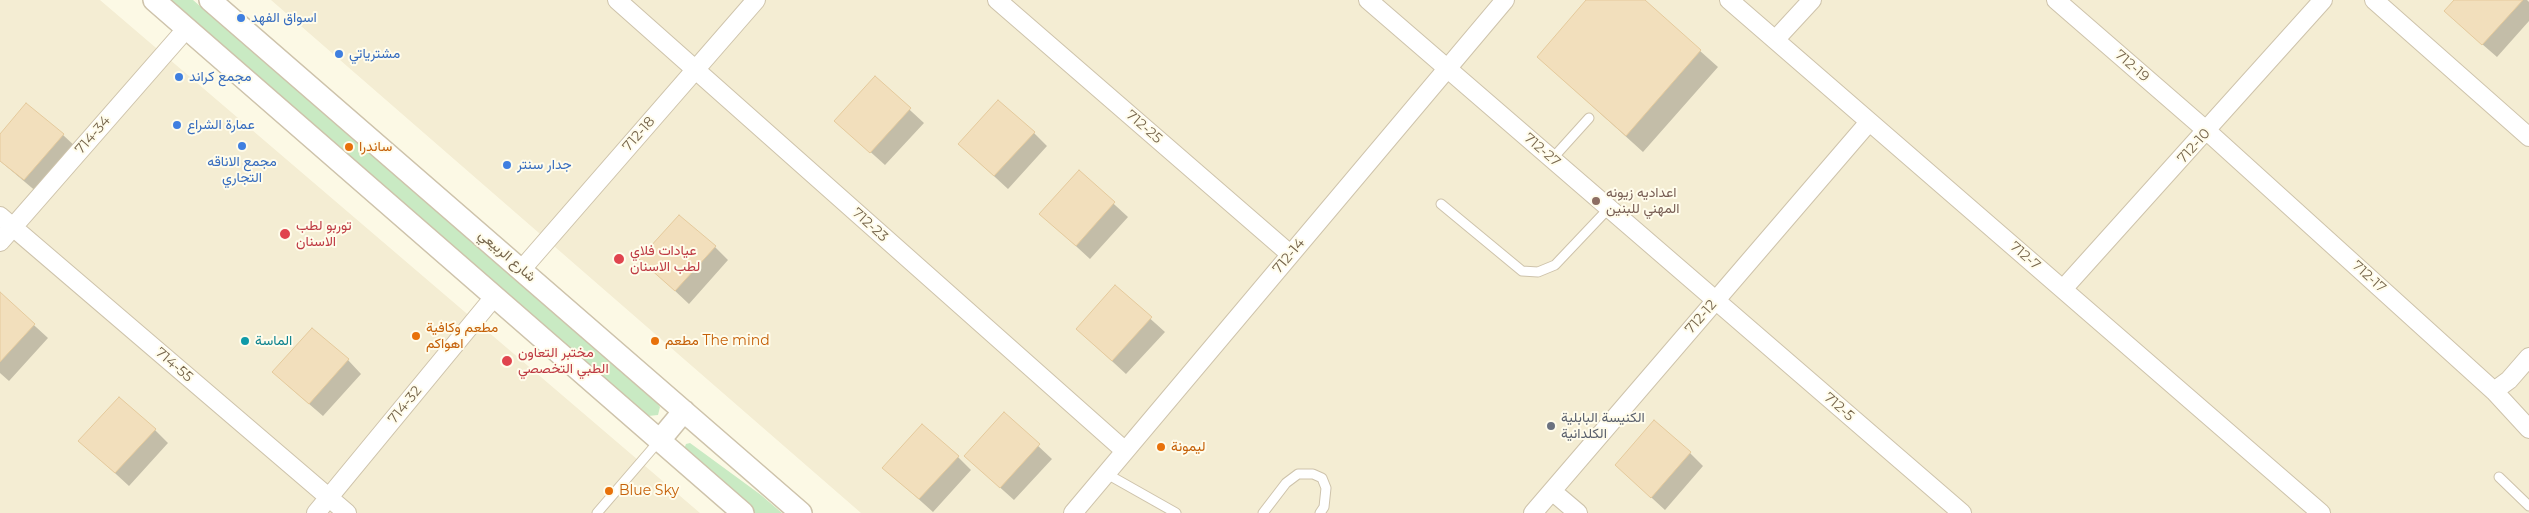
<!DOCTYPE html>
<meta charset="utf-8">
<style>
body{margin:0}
canvas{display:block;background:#fcf9e5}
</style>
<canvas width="2529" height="513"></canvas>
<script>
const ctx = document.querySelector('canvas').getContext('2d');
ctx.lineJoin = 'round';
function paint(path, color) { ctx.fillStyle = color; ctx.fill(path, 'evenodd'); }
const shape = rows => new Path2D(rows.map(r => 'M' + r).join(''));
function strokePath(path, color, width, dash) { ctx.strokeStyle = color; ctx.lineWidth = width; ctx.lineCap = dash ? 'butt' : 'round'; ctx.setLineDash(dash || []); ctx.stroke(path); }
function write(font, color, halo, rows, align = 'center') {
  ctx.font = font + ' Montserrat,Vazirmatn,sans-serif'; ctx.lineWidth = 4; ctx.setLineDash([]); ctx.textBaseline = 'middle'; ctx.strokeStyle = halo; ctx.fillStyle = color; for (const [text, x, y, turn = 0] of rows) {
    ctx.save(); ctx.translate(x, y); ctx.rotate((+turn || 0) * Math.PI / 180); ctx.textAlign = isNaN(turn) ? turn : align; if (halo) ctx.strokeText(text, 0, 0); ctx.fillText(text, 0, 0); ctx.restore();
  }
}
paint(shape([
 [0,0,100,0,700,513,0,513],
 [271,0,2529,0,2529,513,861,513]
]), '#f4edd3');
paint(shape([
 [170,0,193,0,657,403,660,407,658,415,648,416],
 [690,443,761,495,782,513,755,513,698,465,684,449,686,444]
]), '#c9eac3');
paint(shape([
 [1588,0,1643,0,1718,67,1643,152,1538,57],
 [2456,0,2527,0,2529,2,2529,21,2497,57,2459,24],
 [875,78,924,123,885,165,836,121],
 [1034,133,1047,146,1008,189,959,144],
 [63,135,77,148,38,193,0,161,0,136],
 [1079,172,1128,217,1090,259,1041,214],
 [715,247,728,260,689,304,641,259],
 [1115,287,1165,332,1126,374,1077,329],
 [0,294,48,338,9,381,0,373],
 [348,360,361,374,323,416,287,385],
 [1004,414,1052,459,1014,500,965,456],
 [155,430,168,443,129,486,80,441],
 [1690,453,1703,466,1665,510,1616,465],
 [958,457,971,470,933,512,884,468]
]), '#0003');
const building = shape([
 [1586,0,1645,0,1701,50,1626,136,1537,57,1586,0],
 [2454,0,2523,0,2482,45,2444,11,2454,0],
 [875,76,911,108,870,153,834,121,875,76],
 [998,100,1035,132,994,176,958,144,998,100],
 [26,103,64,134,24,180,0,161,0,134,26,103],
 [1079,170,1115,202,1076,246,1039,214,1079,170],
 [679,215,716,246,675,291,639,259,679,215],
 [1115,285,1152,317,1112,361,1076,329,1115,285],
 [0,292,35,324,0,362,0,292],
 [312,328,349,359,309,404,272,372,312,328],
 [119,397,156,429,115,473,78,441,119,397],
 [1004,412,1040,444,1000,488,964,456,1004,412],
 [1654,420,1691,452,1651,498,1615,465,1654,420],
 [922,424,959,456,919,499,882,468,922,424]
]);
paint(building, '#f2dfbc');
strokePath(building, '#e5ca9c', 1);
const service = shape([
 [1552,159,1589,118],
 [1441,204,1522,271,1538,272,1555,265,1609,208],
 [1107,474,1176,513],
 [2499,477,2529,506],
 [597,513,659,441],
 [1263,513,1286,483,1298,474,1313,474,1322,478,1326,488,1324,507,1320,513]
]);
const minor = shape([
 [617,0,1124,450],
 [997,0,1290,254],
 [1368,0,1962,513],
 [1729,0,2321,513],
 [2056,0,2207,131,2494,391,2509,380,2529,357],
 [2374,0,2529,137],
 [1775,40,1812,0],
 [0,216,347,513],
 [0,242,187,28],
 [522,269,756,0],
 [2063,289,2323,0],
 [2494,391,2529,429],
 [1552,491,1578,513],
 [316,513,494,297],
 [1073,513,1505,0],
 [1533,513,1869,122]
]);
const tertiary = shape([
 [154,0,743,513],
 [210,0,801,513],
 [659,441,684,411]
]);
strokePath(service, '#cec3ab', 11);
strokePath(minor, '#cec3ab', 20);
strokePath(tertiary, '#cec3ab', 24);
strokePath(service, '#fff', 9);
strokePath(minor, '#fff', 18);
strokePath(tertiary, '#fff', 21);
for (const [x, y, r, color] of [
 [241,18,5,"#3f7fe0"],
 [339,54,5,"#3f7fe0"],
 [179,77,5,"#3f7fe0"],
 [177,125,5,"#3f7fe0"],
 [242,146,5,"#3f7fe0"],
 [349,147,5,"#e8710a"],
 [507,165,5,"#3f7fe0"],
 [1596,201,5,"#8d6e63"],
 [285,234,6,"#e0444e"],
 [619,259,6,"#e0444e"],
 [416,336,5,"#e8710a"],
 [245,341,5,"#0f9aa8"],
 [655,341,5,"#e8710a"],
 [507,361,6,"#e0444e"],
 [1551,426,5,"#6b7280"],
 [1161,447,5,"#e8710a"],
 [609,491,5,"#e8710a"]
]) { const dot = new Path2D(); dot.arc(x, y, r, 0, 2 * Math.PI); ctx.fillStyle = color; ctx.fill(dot); strokePath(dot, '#fffceb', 2); }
write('14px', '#366cbe', '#fffceb', [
 ["اسواق الفهد",251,18],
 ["مشترياتي",349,54],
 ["مجمع كراند",189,77],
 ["عمارة الشراع",187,125],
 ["مجمع الاناقه",242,162,"center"],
 ["التجاري",242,178,"center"],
 ["جدار سنتر",517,165]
], 'left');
write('14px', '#75644a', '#fffceb', [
 ["712-19",2132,66,41],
 ["712-25",1144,127,41],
 ["712-18",639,134,-49],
 ["714-34",93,135,-49],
 ["712-10",2194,146,-48],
 ["712-27",1542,150,41],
 ["712-23",870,225,42],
 ["شارع الربيعي",507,256,41],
 ["712-14",1289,256,-50],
 ["712-7",2025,256,41],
 ["712-17",2369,277,42],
 ["712-12",1701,317,-49],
 ["714-55",174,365,41],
 ["714-32",405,405,-51],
 ["712-5",1839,407,41]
]);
write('14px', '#c56008', '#fffceb', [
 ["ساندرا",359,147],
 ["مطعم وكافية",426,328],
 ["اهواكم",426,344],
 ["مطعم The mind",665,341],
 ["ليمونة",1171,447],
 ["Blue Sky",619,491]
], 'left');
write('14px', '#785e54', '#fffceb', [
 ["اعداديه زيونه",1606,193],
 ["المهني للبنين",1606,209]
], 'left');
write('14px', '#be3a42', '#fffceb', [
 ["توربو لطب",296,226],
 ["الاسنان",296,242],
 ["عيادات فلاي",630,251],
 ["لطب الاسنان",630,267],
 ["مختبر التعاون",518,353],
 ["الطبي التخصصي",518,369]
], 'left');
write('14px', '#0d838f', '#fffceb', [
 ["الماسة",255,341]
], 'left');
write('14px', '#5b616d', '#fffceb', [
 ["الكنيسة البابلية",1561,418],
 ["الكلدانية",1561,434]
], 'left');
</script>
